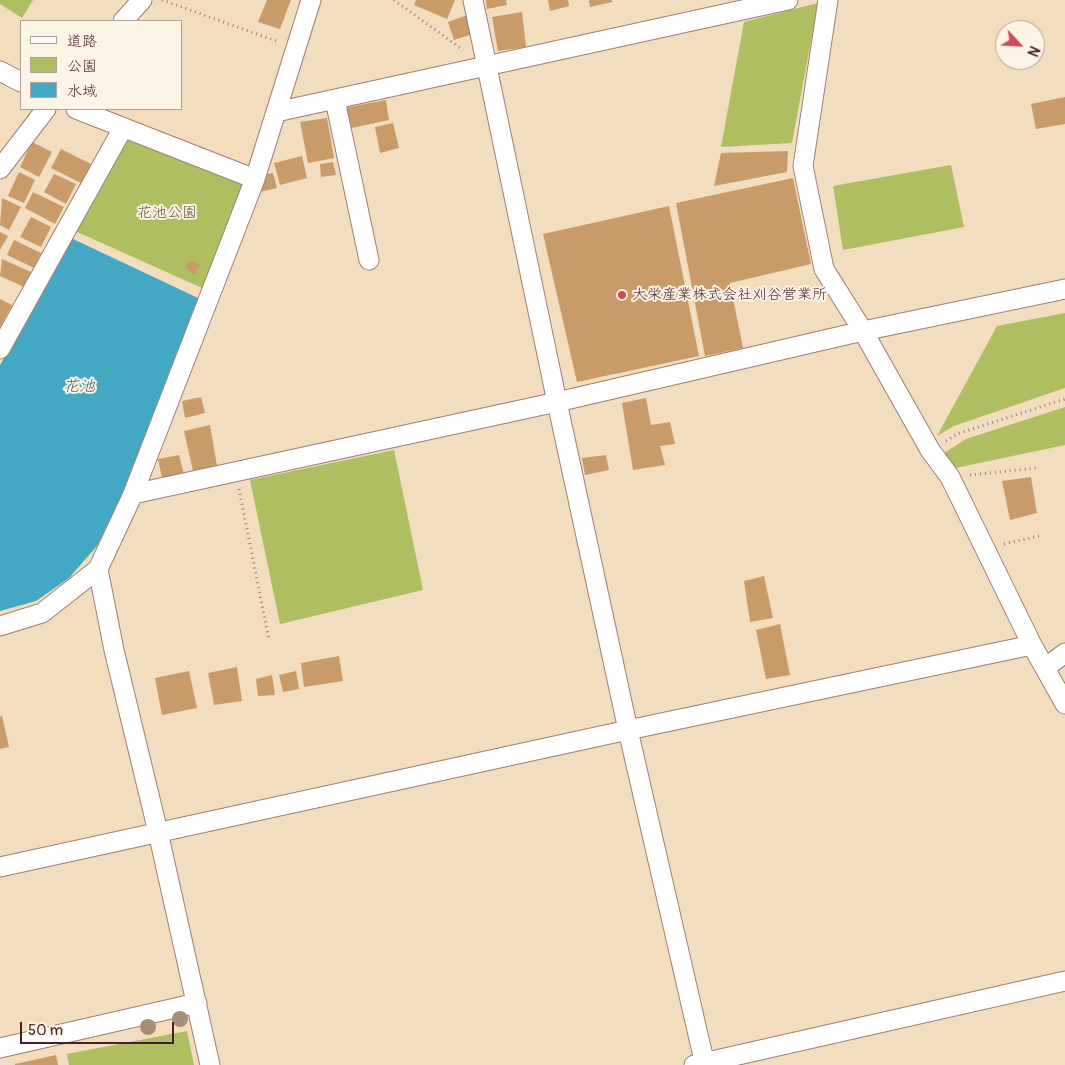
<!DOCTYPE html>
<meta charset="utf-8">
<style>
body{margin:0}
#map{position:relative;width:1065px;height:1065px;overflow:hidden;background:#f3ddbf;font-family:Pangolin,"Klee One",sans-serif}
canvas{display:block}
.legend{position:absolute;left:20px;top:20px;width:162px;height:90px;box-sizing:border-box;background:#fcf5e5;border:1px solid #b59f9b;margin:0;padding:6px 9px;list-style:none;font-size:15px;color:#4a1f2b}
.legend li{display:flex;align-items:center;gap:10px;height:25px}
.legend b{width:25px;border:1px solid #b59f9b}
.north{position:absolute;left:995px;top:20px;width:50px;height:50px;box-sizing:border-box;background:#fcf5e5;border:1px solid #b59f9b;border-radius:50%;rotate:115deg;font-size:14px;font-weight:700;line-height:20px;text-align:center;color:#4a1f2b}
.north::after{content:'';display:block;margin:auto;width:18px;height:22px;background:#d1495b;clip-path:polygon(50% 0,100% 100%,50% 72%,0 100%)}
.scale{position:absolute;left:20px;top:1022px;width:154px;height:22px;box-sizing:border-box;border:2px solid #4a1f2b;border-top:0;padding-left:6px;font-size:15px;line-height:18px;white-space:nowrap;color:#4a1f2b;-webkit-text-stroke:4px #fcf5e5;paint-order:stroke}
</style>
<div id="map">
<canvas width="1065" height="1065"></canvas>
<ul class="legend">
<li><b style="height:6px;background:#fff"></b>道路</li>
<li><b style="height:14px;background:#aebe61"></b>公園</li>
<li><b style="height:14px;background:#43a9c3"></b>水域</li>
</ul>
<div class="north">N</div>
<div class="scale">50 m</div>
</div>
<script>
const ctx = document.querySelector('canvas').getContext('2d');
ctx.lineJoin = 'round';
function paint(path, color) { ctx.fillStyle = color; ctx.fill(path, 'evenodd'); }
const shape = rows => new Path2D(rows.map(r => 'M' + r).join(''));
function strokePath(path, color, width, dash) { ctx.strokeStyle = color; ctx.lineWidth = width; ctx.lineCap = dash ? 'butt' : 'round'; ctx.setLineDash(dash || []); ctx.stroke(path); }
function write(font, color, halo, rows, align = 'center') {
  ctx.font = font + ' Pangolin,"Klee One",sans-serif'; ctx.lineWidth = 4; ctx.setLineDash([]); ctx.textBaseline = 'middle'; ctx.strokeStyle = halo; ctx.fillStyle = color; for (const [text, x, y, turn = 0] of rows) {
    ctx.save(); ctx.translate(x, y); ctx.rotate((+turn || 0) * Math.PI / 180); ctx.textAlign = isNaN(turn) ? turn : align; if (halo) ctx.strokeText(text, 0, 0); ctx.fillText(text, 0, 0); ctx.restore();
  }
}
paint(shape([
 [0,0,33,0,22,18,0,4],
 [818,3,792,143,721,147,744,22],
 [127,140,243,184,202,288,75,231],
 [951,165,964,227,843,250,833,186],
 [1065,313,1065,388,954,426,937,436,997,326],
 [1065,407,1065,445,951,469,941,455,966,439],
 [394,450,423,590,280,624,250,480],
 [187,1031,194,1065,69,1065,67,1054]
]), '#aebe61');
paint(shape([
 [71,238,198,298,122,494,97,546,69,578,36,601,0,611,0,365]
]), '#43a9c3');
paint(shape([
 [267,0,291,0,280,29,258,22],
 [416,0,455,0,447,19,414,5],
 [486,0,506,0,507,5,487,9],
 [548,0,568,0,569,6,550,11],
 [589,0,612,0,612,2,590,7],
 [522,12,526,47,498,51,492,17],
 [467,15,473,34,454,40,448,22],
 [1065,97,1065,124,1036,129,1031,104],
 [386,100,389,120,347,129,344,108],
 [327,118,334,158,308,163,300,122],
 [393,123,399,148,380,153,375,127],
 [32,142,52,152,39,177,20,167],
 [61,149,91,164,81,183,51,168],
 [788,151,787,172,714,186,721,153],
 [302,156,307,178,280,185,274,163],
 [333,162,336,175,321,177,320,164],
 [19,172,35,180,24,203,8,196],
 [273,173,277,188,260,192,267,174],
 [54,174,76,184,66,204,44,192],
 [793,178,811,264,730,283,743,348,705,356,676,203],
 [33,192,64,207,55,224,25,208],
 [2,198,21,207,9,230,0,225],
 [669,206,699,356,577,382,543,234],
 [31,217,51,227,41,247,20,237],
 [0,232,8,236,0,250],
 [14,240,41,253,34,268,7,255],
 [2,259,31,272,24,287,0,276],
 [189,261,200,265,195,274,185,269],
 [0,299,12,305,0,327],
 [201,397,205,413,185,418,182,401],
 [646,398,651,425,670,422,675,444,660,446,665,465,633,470,622,403],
 [210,425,217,466,193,471,184,431],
 [179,455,184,474,162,478,158,459],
 [606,455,609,470,585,475,582,458],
 [1031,477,1037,513,1010,520,1002,481],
 [764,576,773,618,750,622,744,581],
 [780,624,790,675,766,679,756,630],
 [339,656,343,681,304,687,301,663],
 [237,667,242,701,214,705,208,673],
 [189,671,197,708,162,715,155,678],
 [296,671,299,689,283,692,279,675],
 [272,675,275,695,258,696,256,679],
 [2,716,9,747,0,749,0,717],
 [56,1055,58,1065,15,1065,15,1064]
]), '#c89b68');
const street = shape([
 [473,0,557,402,628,730,705,1065],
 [828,0,803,166,824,269,863,331,930,450,950,477,1032,645,1065,704],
 [123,21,142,0],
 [0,71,21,82],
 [335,100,369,260],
 [76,109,255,179],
 [276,112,788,0],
 [0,169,46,109],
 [0,349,123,128],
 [133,494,557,402,863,331,1065,289],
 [98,569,114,650,158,832,210,1065],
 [0,626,42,613,98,569,133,494,255,179,311,0],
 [1045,668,1065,653],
 [0,867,628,730,1032,645],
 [0,1048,197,1003],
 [694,1065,1065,981]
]);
strokePath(street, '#9e7e75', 21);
strokePath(shape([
 [162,0,279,42],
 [394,0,463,50],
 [946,441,957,434,1065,399],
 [970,475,1036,468],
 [239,489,269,640],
 [1004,544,1043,535]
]), '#9e7e75', 3, [1, 4]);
strokePath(street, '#fff', 19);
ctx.fillStyle = '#a78f76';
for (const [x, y] of [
 [180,1019],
 [148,1027]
]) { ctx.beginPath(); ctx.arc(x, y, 8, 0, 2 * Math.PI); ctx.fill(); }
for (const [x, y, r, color] of [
 [622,295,5,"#d1495b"]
]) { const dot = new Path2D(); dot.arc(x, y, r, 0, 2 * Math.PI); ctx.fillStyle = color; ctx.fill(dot); strokePath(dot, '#fcf5e5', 2); }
write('15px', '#684f3b', '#fcf5e5', [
 ["花池公園",167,213]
]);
write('15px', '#4a1f2b', '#fcf5e5', [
 ["大栄産業株式会社刈谷営業所",632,295]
], 'left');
write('italic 16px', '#475668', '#fcf5e5', [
 ["花池",79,387]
]);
</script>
